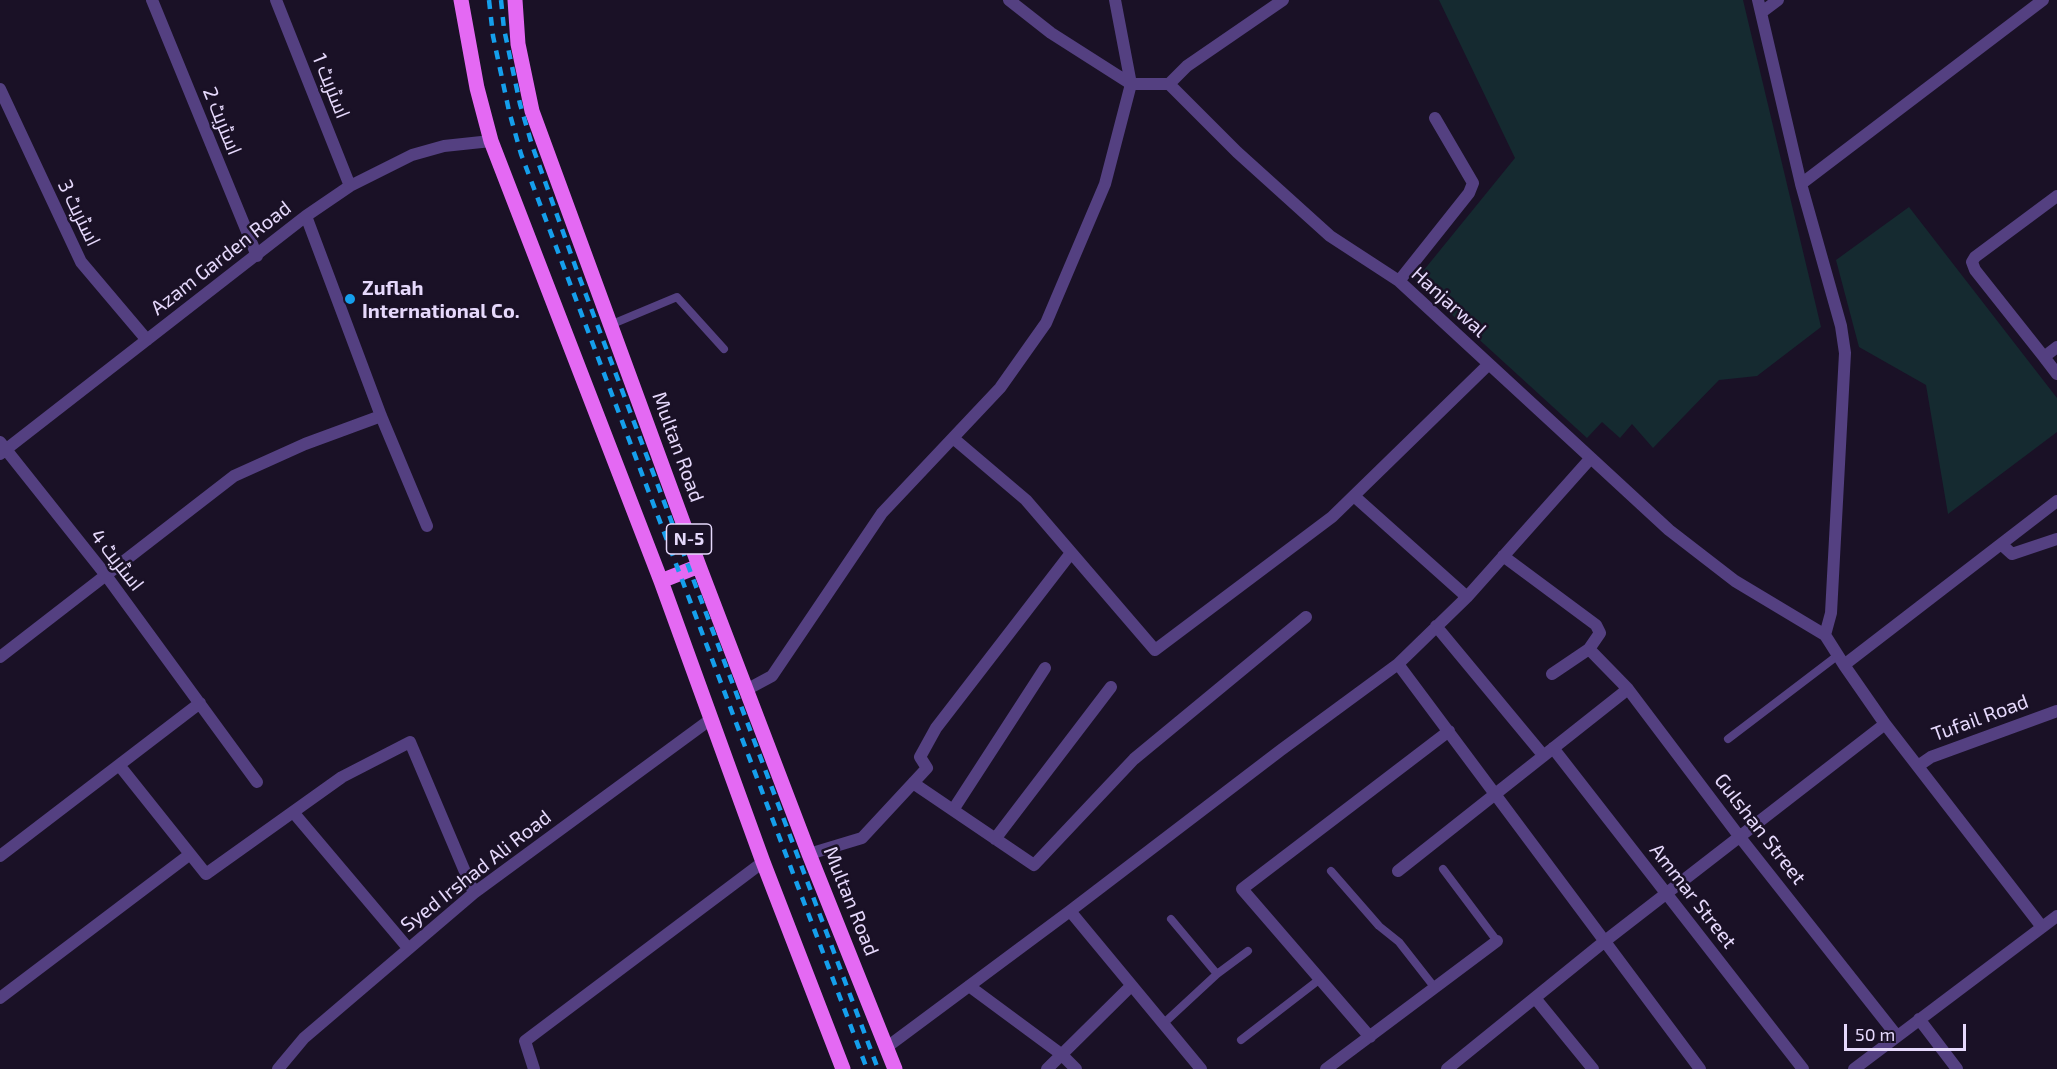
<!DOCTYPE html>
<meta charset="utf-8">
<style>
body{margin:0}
#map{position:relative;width:2057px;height:1069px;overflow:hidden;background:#1a1126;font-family:"Exo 2",sans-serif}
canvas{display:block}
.scale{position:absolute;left:1844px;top:1024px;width:122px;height:27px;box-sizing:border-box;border:3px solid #e6d9fc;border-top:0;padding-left:8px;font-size:18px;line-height:21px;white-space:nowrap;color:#e6d9fc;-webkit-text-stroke:4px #1a1126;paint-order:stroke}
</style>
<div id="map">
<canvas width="2057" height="1069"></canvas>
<div class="scale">50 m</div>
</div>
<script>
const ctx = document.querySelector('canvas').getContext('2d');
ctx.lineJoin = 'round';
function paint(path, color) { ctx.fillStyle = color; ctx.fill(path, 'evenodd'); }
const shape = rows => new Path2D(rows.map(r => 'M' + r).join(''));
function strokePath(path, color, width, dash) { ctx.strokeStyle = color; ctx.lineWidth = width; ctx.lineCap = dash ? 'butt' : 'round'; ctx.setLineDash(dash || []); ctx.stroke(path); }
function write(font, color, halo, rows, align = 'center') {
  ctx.font = font + ' "Exo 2",Cairo,sans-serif'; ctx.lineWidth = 5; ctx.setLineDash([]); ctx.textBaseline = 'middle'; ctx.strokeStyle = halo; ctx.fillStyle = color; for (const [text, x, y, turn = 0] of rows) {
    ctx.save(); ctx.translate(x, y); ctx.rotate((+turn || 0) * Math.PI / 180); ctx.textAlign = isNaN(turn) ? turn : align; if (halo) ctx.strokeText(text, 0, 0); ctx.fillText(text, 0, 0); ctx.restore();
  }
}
paint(shape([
 [1439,0,1743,0,1821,327,1757,376,1719,380,1653,448,1632,424,1620,438,1602,422,1587,438,1415,281,1515,158],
 [1909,207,2057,398,2057,432,1948,514,1926,385,1859,347,1836,260]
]), '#152a30');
strokePath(shape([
 [610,325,677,297,724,349],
 [1728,739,1837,656],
 [1443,869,1497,941],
 [1331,871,1379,926,1399,942,1435,988],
 [1171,919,1217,974],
 [1163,1024,1217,974,1248,951],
 [1241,1040,1320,979]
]), '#544081', 8);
strokePath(shape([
 [152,0,257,256],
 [276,0,350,186],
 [1009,0,1051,33,1131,84,1169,84,1237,152,1330,236,1399,281,1669,530,1735,581,1825,635,1844,665],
 [1758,0,1801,184],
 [1762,12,1778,0],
 [1169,84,1187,66,1283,0],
 [0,89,81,262,147,340],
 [306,216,381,416,427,526],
 [1399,281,1469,193,1473,183,1435,118],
 [2057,347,2044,357,2057,374],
 [2044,357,1975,270,1972,262,1975,257,2057,196],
 [953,438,1026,500,1155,650,1332,517,1489,364],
 [0,442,105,574,257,782],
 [0,454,306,216,350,186,412,155,444,146,491,141],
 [1354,496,1467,597],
 [2001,544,2012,554,2057,539],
 [1503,556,1596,625,1600,633,1589,649,1552,674],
 [1436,626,1543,755],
 [1825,635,1831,613,1845,353,1841,326,1801,184,2043,0],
 [1589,649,1628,689,1739,836,1897,1036],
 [0,657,234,476,305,444,381,416],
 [1398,664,1700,1069],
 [746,690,772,676,882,513,1000,388,1046,323,1105,184,1131,84,1115,0],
 [1553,748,1803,1069],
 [119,765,206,874,342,777,410,742,474,893],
 [1918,766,1931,757,2057,711],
 [913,783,1034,865,1134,759,1306,617],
 [953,810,1045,668],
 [293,812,408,948],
 [995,839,1111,687],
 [809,854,862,838,927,768,920,757,936,728,1071,553],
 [0,856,200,703],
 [1398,871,1628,689],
 [1070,911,1201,1069],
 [2042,927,1885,724,1844,665,2057,501],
 [969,986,1061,1054,1076,1069],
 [0,998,189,855],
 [1535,998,1593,1069],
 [1919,1019,1957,1069],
 [1370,1037,1242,889,1449,731],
 [887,1047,1070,911,1281,750,1398,664,1467,597,1590,459],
 [278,1069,304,1038,474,893,711,719],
 [534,1069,525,1041,763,862],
 [1047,1069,1131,986],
 [1326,1069,1497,941],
 [1447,1069,1605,941,1885,724],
 [1854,1069,2057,916]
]), '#544081', 12);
strokePath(shape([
 [461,0,477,88,491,141,661,581,763,862,843,1069],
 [515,0,518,44,532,111,699,566,809,854,895,1069],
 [661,581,699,566]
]), '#e469f3', 15);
strokePath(shape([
 [489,0,493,36,509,111,521,154,867,1069],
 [501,0,504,29,520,104,532,145,577,271,878,1069]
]), '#159fec', 4.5, [9, 8]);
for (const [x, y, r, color] of [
 [350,299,6,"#159fec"]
]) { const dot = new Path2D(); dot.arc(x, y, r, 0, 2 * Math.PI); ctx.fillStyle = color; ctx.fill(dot); strokePath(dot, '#1a1126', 2); }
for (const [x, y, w] of [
 [689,539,45]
]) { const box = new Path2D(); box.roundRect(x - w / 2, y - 15, w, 30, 4.5); ctx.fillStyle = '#1a1126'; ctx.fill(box); strokePath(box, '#e6d9fc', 1.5); }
write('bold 18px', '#e6d9fc', null, [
 ["N-5",689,539]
]);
write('20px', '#e6d9fc', '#1a1126', [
 ["اسٹریٹ 1",331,86,68],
 ["اسٹریٹ 2",222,121,68],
 ["اسٹریٹ 3",79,213,64],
 ["Azam Garden Road",221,258,-38],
 ["Hanjarwal",1449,302,42],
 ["Multan Road",678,447,70],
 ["اسٹریٹ 4",117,560,52],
 ["Tufail Road",1980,718,-20],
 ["Gulshan Street",1760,829,52],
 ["Syed Irshad Ali Road",476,871,-38],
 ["Ammar Street",1693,896,52],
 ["Multan Road",851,901,68]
]);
write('bold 20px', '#e6d9fc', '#1a1126', [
 ["Zuflah",362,288],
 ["International Co.",362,311]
], 'left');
</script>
